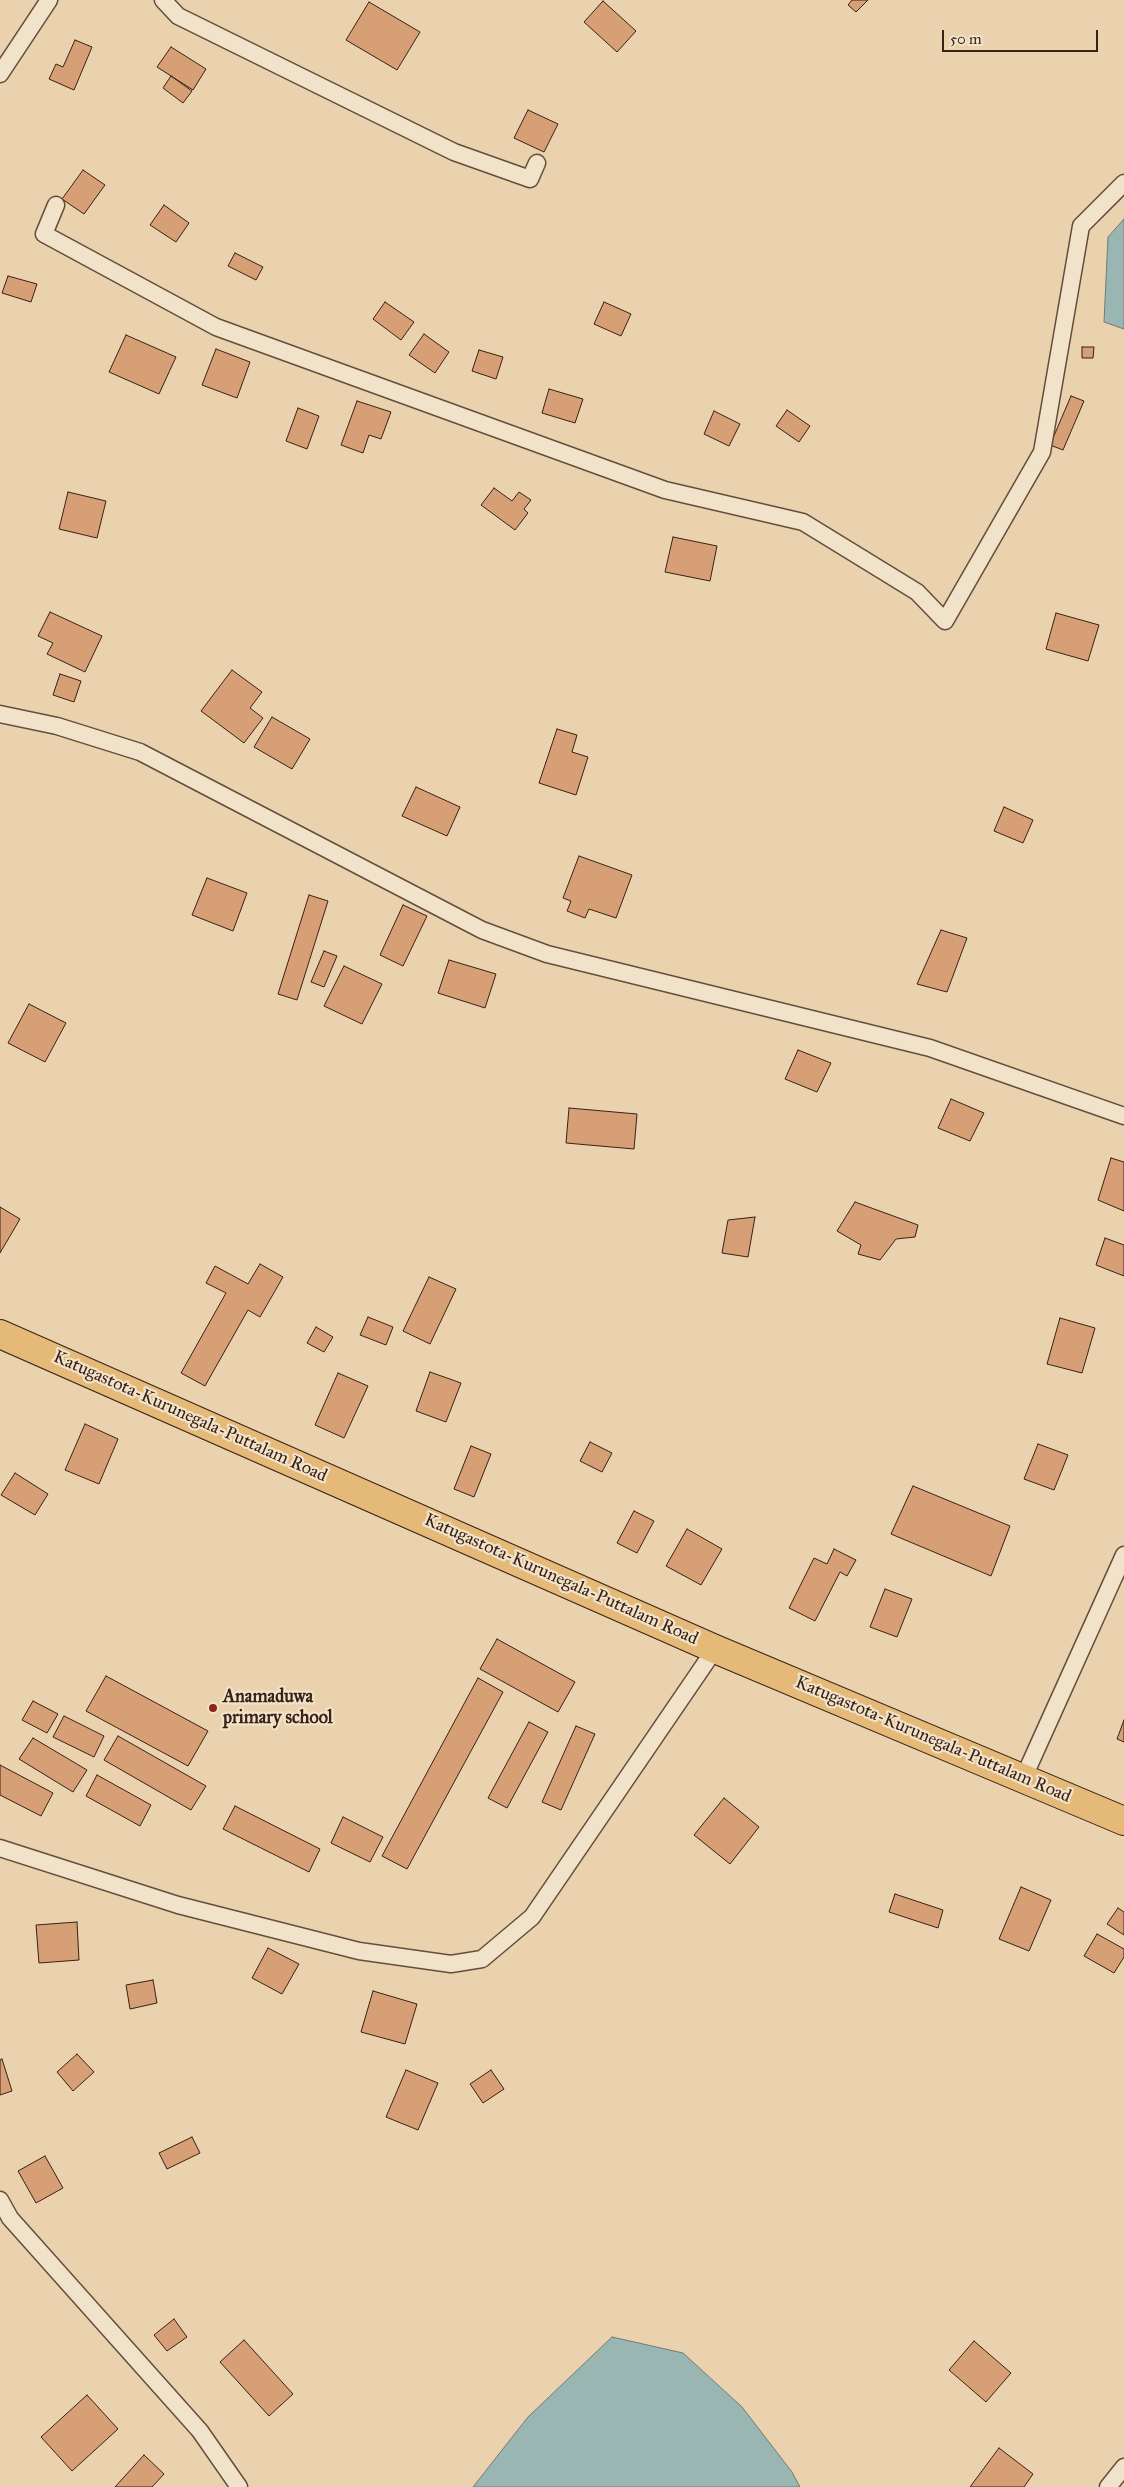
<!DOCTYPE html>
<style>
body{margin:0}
#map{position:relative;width:1124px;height:2487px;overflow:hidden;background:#ead2ae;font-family:"IM FELL Great Primer",serif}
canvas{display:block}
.scale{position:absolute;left:942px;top:30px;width:156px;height:22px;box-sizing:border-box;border:2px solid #392115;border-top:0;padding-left:6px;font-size:15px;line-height:18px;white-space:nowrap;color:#392115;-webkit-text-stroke:4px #f1e2ca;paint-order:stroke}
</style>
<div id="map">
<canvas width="1124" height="2487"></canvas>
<div class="scale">50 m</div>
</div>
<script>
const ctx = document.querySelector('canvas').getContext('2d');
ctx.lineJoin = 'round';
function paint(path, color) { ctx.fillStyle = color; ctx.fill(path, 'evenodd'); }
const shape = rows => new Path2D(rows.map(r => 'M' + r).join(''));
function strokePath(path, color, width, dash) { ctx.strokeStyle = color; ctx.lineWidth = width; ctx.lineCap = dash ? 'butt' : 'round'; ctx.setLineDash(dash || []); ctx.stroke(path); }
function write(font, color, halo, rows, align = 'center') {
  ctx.font = font + ' "IM FELL Great Primer",serif'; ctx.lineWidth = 4.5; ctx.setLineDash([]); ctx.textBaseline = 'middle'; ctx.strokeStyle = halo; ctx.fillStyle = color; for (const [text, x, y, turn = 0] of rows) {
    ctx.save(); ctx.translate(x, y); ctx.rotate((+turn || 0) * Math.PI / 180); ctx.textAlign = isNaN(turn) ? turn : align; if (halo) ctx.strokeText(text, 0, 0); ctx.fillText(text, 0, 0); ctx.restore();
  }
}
const water = shape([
 [1124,219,1124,329,1104,322,1108,237,1124,219],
 [612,2337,683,2353,742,2407,792,2472,800,2487,473,2487,528,2417,612,2337]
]);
paint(water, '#9ab6b2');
strokePath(water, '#737a73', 1);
const building = shape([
 [852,0,868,0,856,12,848,5,852,0],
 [603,1,636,31,617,52,584,22,603,1],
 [369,2,420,32,397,70,346,40,369,2],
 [75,40,92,47,74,90,49,79,56,64,63,67,75,40],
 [171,47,206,69,193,90,157,67,171,47],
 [171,76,192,91,183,103,163,88,171,76],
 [528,110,558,124,544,152,514,138,528,110],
 [83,170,105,185,84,214,62,199,83,170],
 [164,205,189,223,176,242,150,225,164,205],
 [235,253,263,267,256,280,228,266,235,253],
 [8,276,37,284,31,302,2,293,8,276],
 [385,302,414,322,401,340,373,319,385,302],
 [604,302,631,314,621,336,594,324,604,302],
 [424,334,449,352,435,373,409,355,424,334],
 [126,335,176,357,159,394,109,372,126,335],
 [1082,347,1094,347,1093,358,1082,358,1082,347],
 [216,349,250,362,237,398,202,385,216,349],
 [479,350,503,357,496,379,472,371,479,350],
 [549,389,583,399,575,423,542,413,549,389],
 [1071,396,1084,401,1063,450,1050,445,1071,396],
 [357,401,391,412,381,439,369,435,363,453,341,445,357,401],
 [298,408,319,416,307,449,286,441,298,408],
 [787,410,810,426,799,442,776,426,787,410],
 [714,411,740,424,729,446,704,434,714,411],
 [494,488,512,501,519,492,531,500,524,509,528,513,515,530,481,505,494,488],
 [68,492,106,501,97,538,59,529,68,492],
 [673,537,717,546,710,581,665,572,673,537],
 [50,612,102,636,85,672,47,654,53,643,38,636,50,612],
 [1056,613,1099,625,1088,661,1046,649,1056,613],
 [232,670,262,692,250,708,263,718,244,743,201,711,232,670],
 [60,674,81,681,74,702,53,695,60,674],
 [272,717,310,739,292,769,254,747,272,717],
 [557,729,577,735,572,752,588,757,576,795,539,783,557,729],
 [416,787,460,807,447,836,402,816,416,787],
 [1004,807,1033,820,1023,843,994,831,1004,807],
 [579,856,632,875,616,918,589,909,585,918,567,911,571,901,563,898,579,856],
 [207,878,247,893,233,931,192,915,207,878],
 [309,895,328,901,297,1000,278,994,309,895],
 [403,905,427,916,403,966,380,955,403,905],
 [941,930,967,938,947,992,917,984,941,930],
 [324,951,337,956,324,987,311,982,324,951],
 [449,960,496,974,485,1008,438,993,449,960],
 [344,966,382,984,362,1024,324,1006,344,966],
 [29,1004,66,1023,45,1062,8,1043,29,1004],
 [798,1050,831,1063,817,1092,785,1079,798,1050],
 [951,1099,984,1113,970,1141,938,1128,951,1099],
 [569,1108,637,1114,634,1149,566,1143,569,1108],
 [1111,1158,1124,1162,1124,1211,1098,1200,1111,1158],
 [855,1202,918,1225,915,1237,896,1239,880,1260,858,1254,861,1245,837,1231,855,1202],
 [0,1207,20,1219,0,1253,0,1207],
 [755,1217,748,1257,722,1253,728,1220,755,1217],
 [1105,1238,1124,1245,1124,1276,1096,1265,1105,1238],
 [260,1264,283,1277,260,1317,248,1310,205,1386,181,1373,226,1293,206,1283,215,1266,248,1284,260,1264],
 [429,1277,456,1289,430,1344,403,1331,429,1277],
 [368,1317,393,1327,386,1345,360,1335,368,1317],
 [1060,1318,1095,1328,1082,1373,1047,1364,1060,1318],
 [316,1327,333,1337,324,1352,307,1343,316,1327],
 [430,1372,461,1383,446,1422,416,1411,430,1372],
 [338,1373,368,1386,344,1438,315,1425,338,1373],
 [85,1424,118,1439,99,1484,65,1470,85,1424],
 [590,1442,612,1453,602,1472,580,1461,590,1442],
 [1038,1444,1068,1455,1054,1490,1024,1479,1038,1444],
 [471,1446,491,1454,474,1497,454,1489,471,1446],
 [15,1473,48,1494,35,1515,1,1495,15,1473],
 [913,1486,1010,1526,991,1576,891,1534,913,1486],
 [634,1511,654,1521,637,1553,617,1543,634,1511],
 [687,1529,722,1549,701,1585,666,1566,687,1529],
 [834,1549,856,1560,847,1576,840,1572,815,1621,789,1608,814,1558,827,1564,834,1549],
 [885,1589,912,1599,897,1637,870,1627,885,1589],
 [497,1639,575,1682,558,1712,480,1669,497,1639],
 [106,1676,208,1731,188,1766,86,1711,106,1676],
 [478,1678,503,1692,407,1869,382,1856,478,1678],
 [33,1701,58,1714,47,1733,22,1720,33,1701],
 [64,1716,104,1736,94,1757,53,1737,64,1716],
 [1124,1720,1124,1742,1117,1739,1124,1720],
 [529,1722,548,1732,507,1808,488,1798,529,1722],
 [576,1726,595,1734,561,1810,542,1802,576,1726],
 [118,1736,206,1786,191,1810,104,1760,118,1736],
 [33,1738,87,1770,73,1792,19,1759,33,1738],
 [0,1765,53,1793,41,1816,0,1795,0,1765],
 [97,1775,151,1805,140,1826,86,1796,97,1775],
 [724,1798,759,1827,730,1864,694,1835,724,1798],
 [235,1806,320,1849,309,1872,223,1829,235,1806],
 [343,1817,383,1837,370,1862,331,1843,343,1817],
 [1021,1887,1051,1900,1029,1951,999,1939,1021,1887],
 [895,1894,943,1910,938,1928,889,1912,895,1894],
 [1118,1908,1124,1912,1124,1935,1107,1924,1118,1908],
 [77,1922,79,1960,39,1963,36,1925,77,1922],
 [1097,1934,1124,1949,1124,1957,1114,1973,1084,1956,1097,1934],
 [268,1948,299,1964,282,1994,252,1978,268,1948],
 [153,1980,157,2003,130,2009,126,1985,153,1980],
 [373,1991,417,2004,405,2044,361,2032,373,1991],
 [77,2054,94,2072,73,2091,57,2072,77,2054],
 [2,2059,12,2091,0,2095,0,2060,2,2059],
 [406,2070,438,2083,418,2130,386,2117,406,2070],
 [491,2070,504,2089,483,2103,470,2084,491,2070],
 [192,2137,200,2153,167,2169,159,2153,192,2137],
 [45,2156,63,2188,36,2203,18,2171,45,2156],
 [174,2319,187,2337,167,2351,154,2335,174,2319],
 [244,2340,293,2394,269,2416,220,2362,244,2340],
 [974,2341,1011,2373,986,2402,949,2370,974,2341],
 [87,2395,118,2429,72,2471,41,2437,87,2395],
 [999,2448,1033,2474,1024,2487,970,2487,999,2448],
 [144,2455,164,2474,152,2487,115,2487,144,2455]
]);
paint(building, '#d69f75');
strokePath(building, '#392115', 1);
const street = shape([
 [163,0,178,16,454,152,530,179,537,163],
 [0,74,49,0],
 [56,205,44,234,216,327,665,490,803,522,917,592,945,621,1042,452,1081,226,1124,183],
 [0,714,57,726,140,752,482,930,547,954,930,1048,1124,1116],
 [1023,1779,1124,1555],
 [0,1848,178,1905,359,1951,451,1964,482,1959,532,1917,715,1649],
 [0,2200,10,2218,200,2431,239,2487],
 [1108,2487,1124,2467]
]);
const highway = shape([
 [0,1334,715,1649,1124,1821]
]);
strokePath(street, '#654d3b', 19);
strokePath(highway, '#392115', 30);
strokePath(street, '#f1e2ca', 16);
strokePath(highway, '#e5b977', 28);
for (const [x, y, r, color] of [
 [213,1708,5,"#8f2418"]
]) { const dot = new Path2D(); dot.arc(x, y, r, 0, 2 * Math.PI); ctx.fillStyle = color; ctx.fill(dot); strokePath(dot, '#f1e2ca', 2); }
write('18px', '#392115', '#f1e2ca', [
 ["Katugastota-Kurunegala-Puttalam Road",190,1417,24],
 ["Katugastota-Kurunegala-Puttalam Road",561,1580,24],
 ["Katugastota-Kurunegala-Puttalam Road",933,1740,23]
]);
write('bold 18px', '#392115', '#f1e2ca', [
 ["Anamaduwa",223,1698],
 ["primary school",223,1719]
], 'left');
</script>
